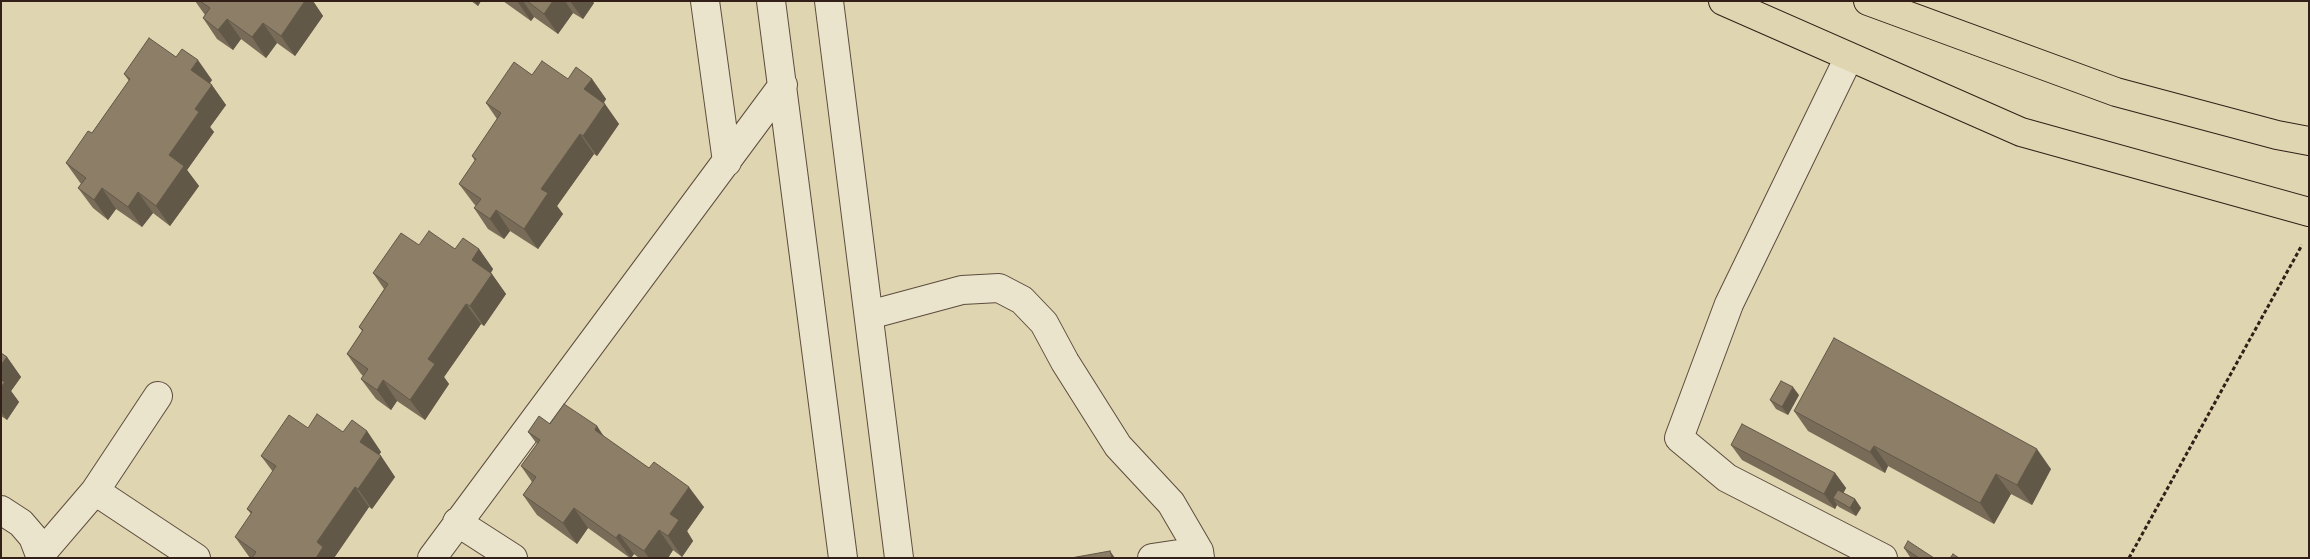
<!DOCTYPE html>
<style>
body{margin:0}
#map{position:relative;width:2310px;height:559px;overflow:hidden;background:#dfd5b0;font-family:Vollkorn,serif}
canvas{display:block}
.frame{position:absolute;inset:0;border:2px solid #321f18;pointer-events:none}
</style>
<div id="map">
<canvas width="2310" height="559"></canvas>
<div class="frame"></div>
</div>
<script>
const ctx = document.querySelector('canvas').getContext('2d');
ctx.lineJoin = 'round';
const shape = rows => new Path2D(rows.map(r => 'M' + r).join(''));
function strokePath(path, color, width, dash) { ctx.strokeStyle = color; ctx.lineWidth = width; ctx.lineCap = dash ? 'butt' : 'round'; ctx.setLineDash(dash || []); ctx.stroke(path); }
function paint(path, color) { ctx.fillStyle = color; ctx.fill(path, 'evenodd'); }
const minor = shape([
 [705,1,727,162],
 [771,1,843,558],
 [1849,57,1729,304,1679,438,1727,478,1883,558],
 [869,315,962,290,999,288,1022,300,1044,323,1065,362,1118,446,1171,503,1199,551],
 [95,491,196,558],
 [1,510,21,523,33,537,41,558],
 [457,522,513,558],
 [41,554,95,491,158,396],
 [432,558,783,85],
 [1152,558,1199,551,1200,558]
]);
const tertiary = shape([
 [829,1,899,558]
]);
const trunk = shape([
 [1723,1,2021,132,2309,212],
 [1868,1,2116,92,2277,135,2309,141]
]);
strokePath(minor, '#5d4c3e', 30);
strokePath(tertiary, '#5d4c3e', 30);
strokePath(trunk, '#321f18', 30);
strokePath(shape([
 [2129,558,2302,245]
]), '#321f18', 3, [4, 2.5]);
strokePath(minor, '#eae4cc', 28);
strokePath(tertiary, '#eae4cc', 28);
strokePath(trunk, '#dfd5b0', 28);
paint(shape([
 [195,1,313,1,323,16,295,56,277,43,266,58,241,39,233,50,217,39,203,18,205,15],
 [471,1,481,1,478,6],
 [503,1,592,1,594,3,583,19,573,13,558,34,534,17,531,21],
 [176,57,212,80,210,83,226,105,210,127,214,132,187,170,199,186,170,226,153,213,142,227,116,209,108,220,93,208,78,188,81,184,66,163,92,133,129,81,124,74],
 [532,75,568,79,592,79,606,99,604,103,619,124,597,156,594,154,557,206,563,214,538,249,510,231,504,239,488,229,474,208,476,206,474,204,459,184,475,161,472,156,497,119,486,103],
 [455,249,479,249,493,269,491,273,506,294,484,326,481,324,444,377,449,384,425,420,397,401,391,410,376,399,361,379,363,376,361,374,347,354,362,331,359,327,384,289,373,273],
 [1,353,7,357,21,377,11,391,19,402,7,420,1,416],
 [1799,395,1788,415,1776,409,1770,400],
 [1794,411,2051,469,2032,505,2011,494,1994,524,1888,466,1885,473,1808,431],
 [550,424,597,426,603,436,704,507,687,531,693,541,682,557,673,550,668,558,639,558,634,554,631,558,630,558,588,528,577,544,537,515,523,495,532,482,521,466,537,444,528,432],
 [308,428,343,432,367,431,381,452,379,455,381,456,395,477,372,509,369,507,334,558,250,558,235,537,251,514,247,509,273,472,261,456],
 [1731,445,1835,473,1846,488,1843,493,1855,499,1861,508,1856,516,1839,507,1837,505,1835,509,1742,460],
 [1904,548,1934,558,1911,558,1910,557]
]), '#786c59');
paint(shape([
 [305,1,313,1,323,16,295,56,281,36],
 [474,1,481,1,478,6],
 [517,1,523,1,534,17,531,21],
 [553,1,565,1,573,13,558,34,544,14],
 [570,1,592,1,594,3,583,19],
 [227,19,241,39,233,50,218,30],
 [263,23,277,43,266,58,252,37],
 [198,60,212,80,205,90,191,70],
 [592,79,606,99,599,109,584,89],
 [212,85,226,105,210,127,214,132,187,170,199,186,170,226,156,206,169,155,195,109],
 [605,104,619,124,597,156,583,136],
 [580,134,594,154,557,206,563,214,538,249,524,229,541,189],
 [102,188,116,209,108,220,94,200],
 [138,192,153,213,142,227,128,207],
 [496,210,510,231,504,239,490,219],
 [479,249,493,269,486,280,472,260],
 [492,274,506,294,484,326,470,306],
 [466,304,481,324,444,377,449,384,425,420,410,400,428,359],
 [7,357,21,377,11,391,19,402,7,420,1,411,1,365],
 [383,380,397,401,391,410,377,390],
 [1793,387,1799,395,1788,415,1782,407],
 [597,426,611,447,595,430],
 [367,431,381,452,374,462,360,442],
 [1874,446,1888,466,1885,473,1870,452],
 [2037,449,2051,469,2032,505,2017,485],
 [381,456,395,477,372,509,358,489],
 [1835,473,1846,488,1839,502,1833,498,1837,505,1835,509,1824,494],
 [1996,474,2011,494,1994,524,1980,503],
 [355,487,369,507,334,558,316,558,317,542],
 [689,487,704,507,687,531,693,541,682,557,668,536,670,514],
 [1855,499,1861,508,1856,516,1850,508],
 [574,508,588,528,577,544,563,523],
 [659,530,673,550,668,558,649,558,644,551],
 [619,534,634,554,631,558,616,538],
 [1110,551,1115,558,1112,558]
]), '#625848');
const building = shape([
 [200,1,305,1,281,36,263,23,252,37,227,19,218,30,203,18,210,8,200,1],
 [527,1,553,1,544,14,527,1],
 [149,38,176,57,182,49,198,60,191,70,212,85,195,109,199,112,169,155,184,166,156,206,138,192,128,207,102,188,94,200,78,188,86,178,66,163,88,131,92,133,130,79,124,74,149,38],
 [542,61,568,79,576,67,592,79,584,89,605,104,583,136,580,134,541,189,548,193,524,229,496,210,490,219,474,208,481,199,459,184,476,159,472,156,501,113,486,103,514,62,532,75,542,61],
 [429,231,455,249,463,238,479,249,472,260,492,274,470,306,466,304,428,359,435,364,410,400,383,380,377,390,361,379,368,369,347,354,363,330,359,327,388,284,373,273,401,233,419,245,429,231],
 [1834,338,2037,449,2017,485,1996,474,1980,503,1874,446,1870,452,1794,411,1834,338],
 [1,353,7,357,1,365,1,353],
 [1,380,5,382,1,387,1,380],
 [1781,381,1793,387,1782,407,1770,400,1781,381],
 [564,404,597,426,595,430,649,468,654,462,689,487,670,514,679,520,668,536,659,530,644,551,619,534,616,538,574,508,563,523,523,495,536,477,521,466,540,440,528,432,539,416,550,424,564,404],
 [317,414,343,432,352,420,367,431,360,442,381,456,358,489,355,487,317,542,323,547,316,558,252,558,256,552,235,537,252,512,247,509,276,466,261,456,289,415,308,428,317,414],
 [1742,424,1835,473,1824,494,1731,445,1742,424],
 [1838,490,1855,499,1850,508,1833,498,1838,490],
 [1908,541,1934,558,1919,558,1904,548,1908,541],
 [1110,551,1112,558,1071,558,1110,551],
 [1953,554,1959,558,1950,558,1953,554]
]);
paint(building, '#8c7e67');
strokePath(building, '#625848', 1);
</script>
